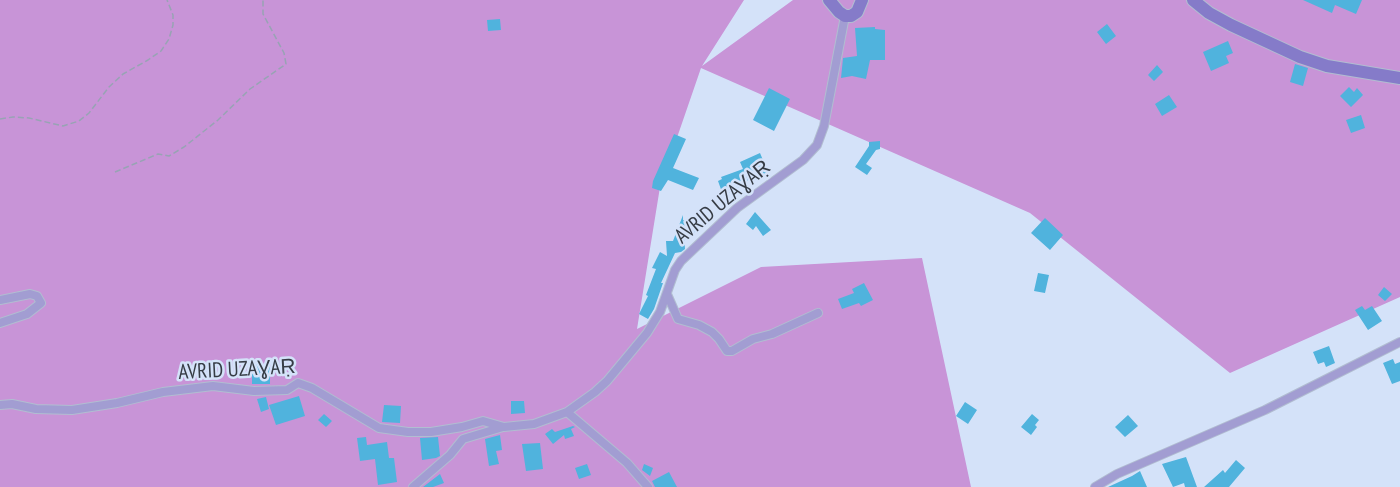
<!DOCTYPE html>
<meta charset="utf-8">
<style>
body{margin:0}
canvas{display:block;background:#d4e2f9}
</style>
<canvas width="1400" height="487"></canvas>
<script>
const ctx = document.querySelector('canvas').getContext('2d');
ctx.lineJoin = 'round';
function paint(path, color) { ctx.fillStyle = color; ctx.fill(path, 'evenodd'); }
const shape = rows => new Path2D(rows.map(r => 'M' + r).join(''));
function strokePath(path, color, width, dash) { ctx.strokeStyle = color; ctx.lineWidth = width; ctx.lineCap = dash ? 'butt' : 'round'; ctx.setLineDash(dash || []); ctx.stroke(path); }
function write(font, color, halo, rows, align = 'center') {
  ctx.font = font + ' "PT Sans Narrow",sans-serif'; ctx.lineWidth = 5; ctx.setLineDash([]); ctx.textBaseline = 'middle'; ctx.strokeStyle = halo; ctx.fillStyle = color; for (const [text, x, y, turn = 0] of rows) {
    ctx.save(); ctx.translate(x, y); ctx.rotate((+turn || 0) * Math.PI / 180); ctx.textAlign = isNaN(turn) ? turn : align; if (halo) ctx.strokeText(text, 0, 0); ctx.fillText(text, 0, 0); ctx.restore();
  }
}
paint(shape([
 [0,0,744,0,702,66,793,0,1400,0,1400,297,1230,373,1030,213,701,68,660,187,637,329,761,267,922,258,971,487,0,487]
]), '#c894d7');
paint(shape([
 [1303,0,1362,0,1356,14,1335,5,1332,13],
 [500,19,501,30,488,31,487,20],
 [1107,24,1116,36,1106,44,1097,32],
 [875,27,875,29,885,30,885,60,870,60,866,79,852,76,841,78,843,58,857,56,855,28],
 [1228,41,1233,53,1226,56,1229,63,1211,71,1203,52],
 [1295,64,1308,68,1303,86,1290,82],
 [1157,65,1163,72,1154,81,1148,75],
 [1349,87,1354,92,1357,88,1363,95,1351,107,1340,96],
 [769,88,790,99,774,131,753,120],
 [1169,95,1177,107,1162,116,1155,104],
 [1361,115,1365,128,1351,133,1346,120],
 [674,134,686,139,673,168,699,178,693,190,668,180,661,191,652,188,653,181],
 [880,141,880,149,876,150,866,164,872,168,867,175,855,167,869,146,869,142],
 [760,153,768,172,738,185,739,190,723,195,718,181,722,179,721,177,743,169,740,162],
 [755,212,771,230,763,236,756,226,753,230,746,224],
 [683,215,683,220,689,222,691,215,700,219,693,236,684,232,685,249,681,252,675,253,661,283,663,283,654,309,648,319,639,314,648,296,646,295,656,269,652,268,660,252,667,256,666,241,673,241],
 [1045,218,1063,235,1050,250,1031,233],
 [1038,273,1049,275,1045,293,1034,291],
 [864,283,873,300,861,306,859,303,842,309,838,299,854,293,852,289],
 [1384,287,1392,294,1385,301,1378,295],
 [1362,306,1365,310,1372,306,1382,321,1368,330,1355,310],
 [1329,346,1335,363,1326,367,1324,362,1318,364,1313,352],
 [1393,359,1395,364,1400,362,1400,381,1392,384,1383,363],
 [252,364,270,364,270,384,252,384],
 [299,396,305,416,276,425,269,405],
 [266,397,269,409,261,412,257,399],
 [511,401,524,401,525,413,511,414],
 [965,402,977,410,968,424,956,416],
 [384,405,401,406,400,423,382,422],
 [324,414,332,421,326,427,318,420],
 [1032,414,1039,420,1035,425,1037,427,1031,435,1021,427],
 [1128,415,1138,426,1125,437,1115,427],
 [573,426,575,427,571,429,574,436,565,439,564,435,553,444,545,434,552,429,555,432],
 [500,435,502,450,496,451,499,464,489,466,485,439],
 [366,437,367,445,387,442,389,458,394,458,397,482,378,485,375,459,360,461,357,438],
 [438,437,440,456,436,458,422,460,420,438],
 [540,443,543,469,526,471,522,444],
 [1186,457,1197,487,1185,487,1184,483,1173,487,1162,464],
 [1236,460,1245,468,1229,487,1204,487,1223,470,1225,473],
 [587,464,591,475,579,479,575,468],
 [644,464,653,468,650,476,642,470],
 [1140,471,1147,487,1108,487,1132,476],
 [669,472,677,487,655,487,652,481],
 [440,474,444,483,433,487,423,487]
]), '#50b3dd');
const street = shape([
 [667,294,678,319,699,325,712,332,719,339,727,351,732,351,753,339,772,334,818,313],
 [0,300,30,294,37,296,41,303,27,314,0,323],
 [0,405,12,404,36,409,72,410,117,403,163,392,213,386,254,391,287,390,298,383,312,388,379,428,408,432,431,432,462,427,483,421,504,427,534,424,567,412,595,392,607,381,647,333,660,312,675,270,681,261,737,208,803,160,817,145,824,126,845,16],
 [567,412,627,463,648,487],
 [413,487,450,455,463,439,503,427],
 [1095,487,1117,474,1265,410,1400,342]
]);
const secondary = shape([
 [829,0,839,12,845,16,851,16,857,12,862,0],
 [1193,0,1209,13,1231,25,1300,57,1327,66,1400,78]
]);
strokePath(street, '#b1bdd1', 10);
strokePath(secondary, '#b1bdd1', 14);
strokePath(shape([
 [0,119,13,117,29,118,63,126,79,121,89,113,109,87,123,74,148,60,161,51,169,39,173,25,173,15,167,0],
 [115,172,158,154,169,156,184,147,218,120,250,89,286,64,284,53,263,14,263,0]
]), '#98a3b4', 1.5, [6, 3]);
strokePath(street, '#a29dd2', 8);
strokePath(secondary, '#857bc9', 12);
write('21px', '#363c45', '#d4e2f9', [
 ["AVRID UZAƔAṚ",723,202,-40],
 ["AVRID UZAƔAṚ",237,370,-3]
]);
</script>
